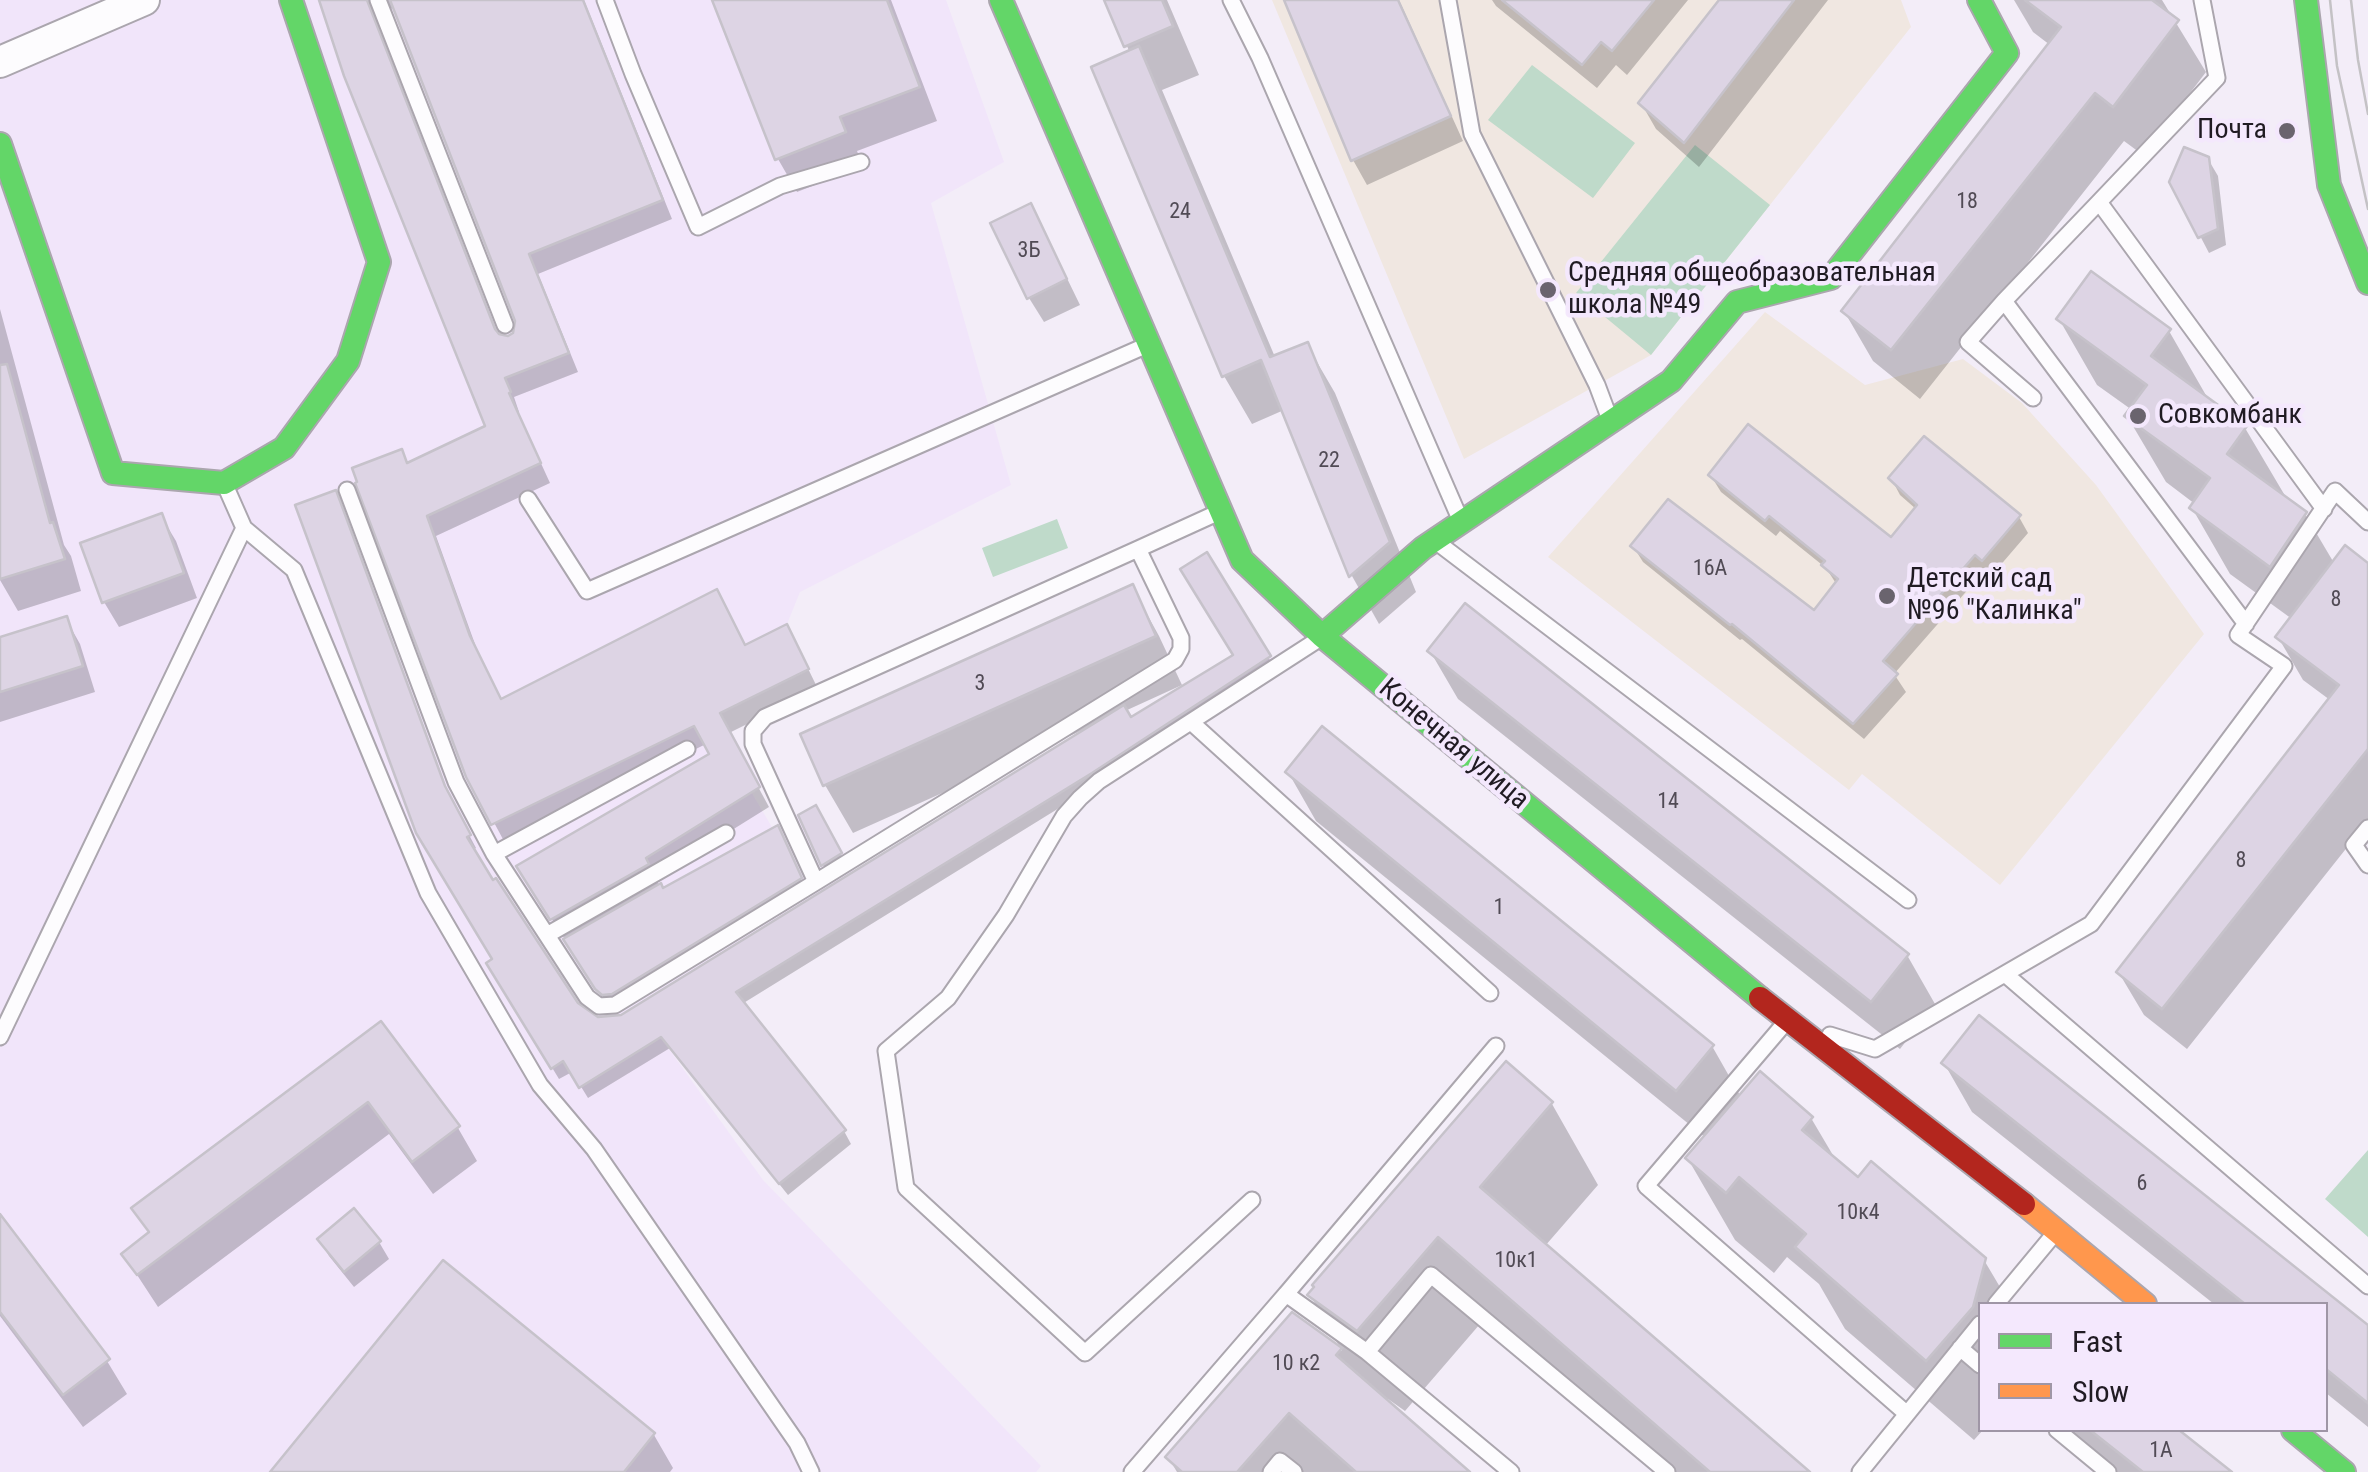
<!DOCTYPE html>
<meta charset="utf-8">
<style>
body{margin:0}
#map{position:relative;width:2368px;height:1472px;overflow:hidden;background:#f3edf8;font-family:"Roboto Condensed",sans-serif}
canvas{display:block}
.legend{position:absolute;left:1978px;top:1302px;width:350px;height:130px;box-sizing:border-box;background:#f4e8fd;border:2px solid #9f96a6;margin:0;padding:12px 18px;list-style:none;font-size:30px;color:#201b23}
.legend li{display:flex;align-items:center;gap:20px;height:50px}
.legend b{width:50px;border:2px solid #9f96a6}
</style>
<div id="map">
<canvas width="2368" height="1472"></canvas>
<ul class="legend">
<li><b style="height:12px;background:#63d668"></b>Fast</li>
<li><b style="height:12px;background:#ff974d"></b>Slow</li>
</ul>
</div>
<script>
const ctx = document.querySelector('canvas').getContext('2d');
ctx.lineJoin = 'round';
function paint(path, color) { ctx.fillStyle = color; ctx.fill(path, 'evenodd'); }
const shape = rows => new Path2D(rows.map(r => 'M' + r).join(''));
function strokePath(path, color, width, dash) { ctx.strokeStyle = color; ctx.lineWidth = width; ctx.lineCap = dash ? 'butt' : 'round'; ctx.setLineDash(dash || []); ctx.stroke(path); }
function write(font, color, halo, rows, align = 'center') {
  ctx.font = font + ' "Roboto Condensed",sans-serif'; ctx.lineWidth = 9; ctx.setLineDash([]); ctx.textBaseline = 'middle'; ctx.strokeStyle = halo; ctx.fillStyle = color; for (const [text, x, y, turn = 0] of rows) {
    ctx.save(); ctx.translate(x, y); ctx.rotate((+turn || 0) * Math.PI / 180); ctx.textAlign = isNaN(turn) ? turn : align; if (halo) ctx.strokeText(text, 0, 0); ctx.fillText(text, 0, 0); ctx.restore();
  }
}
paint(shape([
 [0,0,946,0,1004,162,931,203,1011,485,800,592,787,624,809,669,721,713,762,786,752,793,773,829,815,805,855,871,1124,705,1132,717,1232,655,1180,569,1207,552,1274,661,661,1038,763,1180,1041,1466,1036,1472,0,1472]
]), '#f1e5fa');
paint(shape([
 [1272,0,1901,0,1911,27,1651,355,1464,459],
 [1765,312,1865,385,1963,359,2022,403,2096,485,2204,634,2000,885,1862,774,1849,790,1548,557]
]), '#f0e7e1');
paint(shape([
 [1532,65,1635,143,1593,198,1488,120],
 [1695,145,1770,205,1651,355,1576,293],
 [1057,519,1068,548,993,577,982,548],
 [2368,1150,2368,1237,2325,1199]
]), '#bfdaca');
paint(shape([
 [321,0,584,0,672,219,538,274,578,372,514,397,519,412,518,413,550,483,436,536,480,658,501,702,745,647,797,646,818,689,729,733,769,807,655,878,663,892,781,836,804,886,609,1001,603,997,530,886,712,755,706,744,505,843,469,776,401,452,409,465,488,428],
 [386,8,396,9,518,321,517,333,509,338,499,337,377,25,378,13],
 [715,0,891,0,937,121,857,151,863,166,797,192,778,159],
 [1107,0,1167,0,1199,75,1162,90,1275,357,1307,345,1335,393,1416,592,1379,624,1352,576,1284,410,1252,424,1224,376,1130,53],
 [1286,0,1399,0,1463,141,1367,185,1353,160],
 [1492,0,1688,0,1627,75,1616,65,1597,88,1496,6],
 [1722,0,1828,0,1699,167,1656,129,1641,103],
 [2014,0,2162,0,2206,72,2143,155,2124,141,1920,399,1873,361,1844,311,2050,45,2033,32],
 [2208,159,2218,176,2226,245,2209,253,2172,182],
 [1044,231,1080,305,1044,322,1029,298],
 [0,309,64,545,71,556,81,591,18,611,0,580],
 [2059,319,2169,331,2207,397,2206,398,2245,428,2284,494,2282,497,2305,514,2334,563,2368,566,2368,821,2187,1049,2144,1015,2119,973,2330,700,2303,680,2278,637,2292,619,2230,574,2192,508,2195,504,2166,482,2127,416,2132,410,2097,385],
 [1711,476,1892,541,1916,509,1900,495,1891,478,2019,517,2028,533,1992,575,1985,570,1894,674,1906,692,1864,739,1742,639,1740,640,1643,562,1633,546,1815,613,1837,585,1826,568,1780,531,1776,536,1721,492],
 [335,493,342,505,451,801,476,848,472,850,576,1005,598,1020,622,1017,1084,733,1083,730,853,833,825,785,803,736,1132,587,1159,636,1182,685,1125,711,1131,721,1236,656,1206,555,1276,670,1098,784,742,1004,844,1131,851,1144,788,1195,670,1048,588,1098,572,1072,559,1079,489,964,496,960],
 [161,516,176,541,197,598,119,627,104,602],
 [66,619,80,644,95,692,0,722,0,640],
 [1430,651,1907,955,1935,1004,1900,1049,1458,699],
 [1288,772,1712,1046,1741,1097,1811,1118,1837,1162,1858,1180,1984,1260,2010,1304,1980,1304,1980,1430,1983,1430,1974,1440,1845,1329,1819,1284,1787,1257,1774,1273,1735,1240,1688,1159,1706,1138,1316,821],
 [815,808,844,861,827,871,823,865],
 [381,1024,458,1128,477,1161,433,1194,389,1134,158,1307,124,1255,150,1235,134,1208],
 [1944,1063,2368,1328,2368,1427,2326,1393,2326,1304,2214,1304,1972,1112],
 [1506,1065,1552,1104,1598,1185,1545,1246,1806,1472,1665,1472,1486,1317,1405,1411,1388,1399,1386,1402,1466,1472,1177,1472,1168,1457,1292,1315,1342,1351,1310,1295],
 [0,1219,107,1361,127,1394,83,1427,0,1316],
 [320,1240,379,1242,389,1259,354,1287,329,1256],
 [444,1264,654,1435,673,1468,670,1472,274,1472],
 [2061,1430,2175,1430,2228,1472,2113,1472]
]), '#0003');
const building = shape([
 [319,0,367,0,495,329,499,334,508,336,513,333,515,321,390,0,583,0,663,200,529,254,569,353,505,378,511,392,509,393,541,463,427,516,470,636,501,699,717,589,745,645,787,624,809,669,720,713,760,787,646,858,649,864,550,920,516,866,709,754,694,726,491,825,466,777,355,483,357,482,352,468,402,449,407,463,485,426,344,76,319,0],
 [712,0,887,0,920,87,840,117,846,132,775,160,712,0],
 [1104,0,1162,0,1173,26,1124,47,1104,0],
 [1284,0,1398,0,1451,116,1351,161,1284,0],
 [1502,0,1654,0,1612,51,1601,42,1582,65,1502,0],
 [1719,0,1794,0,1684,143,1638,103,1719,0],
 [2025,0,2152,0,2179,20,2113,107,2095,93,1891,350,1841,311,2061,27,2025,0],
 [1139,46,1270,357,1308,342,1390,542,1349,577,1261,360,1222,377,1091,67,1139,46],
 [2184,147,2209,157,2218,229,2198,238,2169,182,2184,147],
 [1031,203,1067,279,1027,299,990,223,1031,203],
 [2091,271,2171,329,2151,356,2247,426,2227,454,2307,512,2270,567,2189,508,2210,478,2124,416,2147,385,2056,319,2091,271],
 [7,364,50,523,53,522,65,559,0,579,0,365,7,364],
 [1748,424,1891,537,1917,505,1888,478,1924,436,2021,515,1982,561,1975,555,1883,661,1898,674,1853,724,1732,624,1730,625,1630,546,1668,499,1814,610,1838,579,1821,565,1825,561,1769,516,1765,521,1708,475,1748,424],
 [336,490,445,786,471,835,467,837,493,880,496,878,578,1003,598,1017,621,1015,1124,705,1131,717,1233,655,1180,569,1207,552,1271,656,1092,773,736,992,846,1130,779,1184,661,1037,579,1088,563,1061,551,1069,486,963,492,959,416,833,295,505,336,490],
 [162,513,184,573,102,603,80,543,162,513],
 [2345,545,2368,563,2368,749,2162,1009,2116,972,2339,685,2275,637,2345,545],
 [1133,584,1156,636,823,786,800,734,1133,584],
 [1465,603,1909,954,1871,1002,1427,651,1465,603],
 [67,616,83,666,0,692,0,637,67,616],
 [1322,726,1714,1045,1676,1091,1285,772,1322,726],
 [816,805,842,853,821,866,798,815,816,805],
 [778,825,802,878,612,994,602,995,595,989,563,939,661,883,663,888,778,825],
 [1979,1015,2368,1325,2368,1403,2326,1369,2326,1304,2245,1304,1941,1063,1979,1015],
 [381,1021,460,1126,412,1162,368,1102,137,1275,121,1254,149,1232,131,1208,381,1021],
 [1506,1061,1553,1102,1480,1187,1810,1472,1710,1472,1438,1237,1357,1331,1307,1295,1314,1287,1312,1285,1506,1061],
 [1760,1071,1813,1117,1802,1130,1858,1177,1871,1161,1986,1258,1973,1307,1926,1361,1795,1247,1806,1234,1739,1177,1726,1193,1685,1158,1760,1071],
 [354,1208,381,1241,344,1272,317,1239,354,1208],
 [0,1214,110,1359,63,1395,0,1312,0,1214],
 [443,1260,655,1433,624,1472,270,1472,443,1260],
 [1292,1312,1342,1348,1336,1355,1470,1472,1356,1472,1289,1413,1237,1472,1182,1472,1165,1457,1292,1312],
 [2090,1430,2179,1430,2232,1472,2143,1472,2090,1430]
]);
paint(building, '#ddd4e4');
strokePath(building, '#c6c2ca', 2.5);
const lane = shape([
 [378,0,505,325],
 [605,0,633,74,698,227,780,186,861,162],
 [1231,0,1260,58,1460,519],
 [1448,0,1472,134,1597,385,1609,417],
 [2202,0,2217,78,2099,202,2324,509],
 [2099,202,2004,301,2246,624],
 [2004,301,1968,342,2033,398],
 [347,490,456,782,494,854,587,997,599,1006,615,1005,816,882],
 [528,499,587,591,1145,346],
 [244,528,294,570,428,893,540,1085,594,1149,797,1443,811,1472],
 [1438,543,1908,900],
 [1138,549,1181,638,1181,649,1175,660,816,882,753,744,753,731,765,717,1138,549,1217,513],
 [1191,722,1490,993],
 [2368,828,2354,845,2368,865],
 [494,854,687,749],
 [547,935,726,833],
 [2005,974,2368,1286],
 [1785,1023,1646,1186,1907,1414],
 [1830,1035,1875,1049,2091,924,2284,666,2238,635,2335,491,2368,522],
 [0,1037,244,528,225,485],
 [1252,1200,1085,1353,906,1188,886,1051,948,998,1006,915,1064,816,1080,798,1099,781,1319,639],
 [1996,1304,2055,1233],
 [1960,1348,1980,1365],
 [1367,1352,1286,1294,1496,1046],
 [2057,1430,2108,1472],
 [1132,1472,1286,1294],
 [1271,1472,1280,1461,1294,1472],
 [1511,1472,1367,1352,1431,1275,1667,1472],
 [1860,1472,1980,1324]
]);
const street = shape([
 [0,62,144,0]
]);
const fast = shape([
 [1001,0,1242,560,1322,636,1760,998],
 [2306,0,2329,185,2368,283],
 [0,144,113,473,224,483,284,448,348,361,379,262,291,0],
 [1322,636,1423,548,1671,381,1737,302,1831,278,2007,53,1979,0],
 [2293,1430,2344,1472]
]);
const slow = shape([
 [2024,1204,2145,1304]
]);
const jam = shape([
 [1760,998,2024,1204]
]);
strokePath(lane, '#aba6ae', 19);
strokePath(street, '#aba6ae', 34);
strokePath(fast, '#aba6ae', 26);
strokePath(slow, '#aba6ae', 26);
strokePath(jam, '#aba6ae', 26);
strokePath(lane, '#fdfcfe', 15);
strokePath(street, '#fdfcfe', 30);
strokePath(fast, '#63d668', 22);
strokePath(slow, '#ff974d', 22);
strokePath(jam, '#b3261e', 22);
strokePath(shape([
 [2330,0,2337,66,2368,209],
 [2351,0,2358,60,2368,114]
]), '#c4c2c5', 2.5);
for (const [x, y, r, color] of [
 [2287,131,10,"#6a646e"],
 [1548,290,10,"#6a646e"],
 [2138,416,10,"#6a646e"],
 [1887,596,10,"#6a646e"]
]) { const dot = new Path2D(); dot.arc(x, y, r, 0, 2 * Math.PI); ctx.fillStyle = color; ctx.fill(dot); strokePath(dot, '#f4e8fd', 4); }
write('22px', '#514b55', null, [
 ["18",1967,202],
 ["24",1180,212],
 ["3Б",1029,251],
 ["22",1329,461],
 ["16А",1710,569],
 ["8",2336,600],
 ["3",980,684],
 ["14",1668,802],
 ["8",2241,861],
 ["1",1499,908],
 ["6",2142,1184],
 ["10к4",1858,1213],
 ["10к1",1516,1261],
 ["10 к2",1296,1364],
 ["1А",2161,1451]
]);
write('28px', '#201b23', '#f4e8fd', [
 ["Почта",2267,131,"right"],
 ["Средняя общеобразовательная",1568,274],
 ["школа №49",1568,306],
 ["Совкомбанк",2158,416],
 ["Детский сад",1907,580],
 ["№96 \"Калинка\"",1907,612]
], 'left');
write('28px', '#201b23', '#f4e8fd', [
 ["Конечная улица",1453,745,40]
]);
</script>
